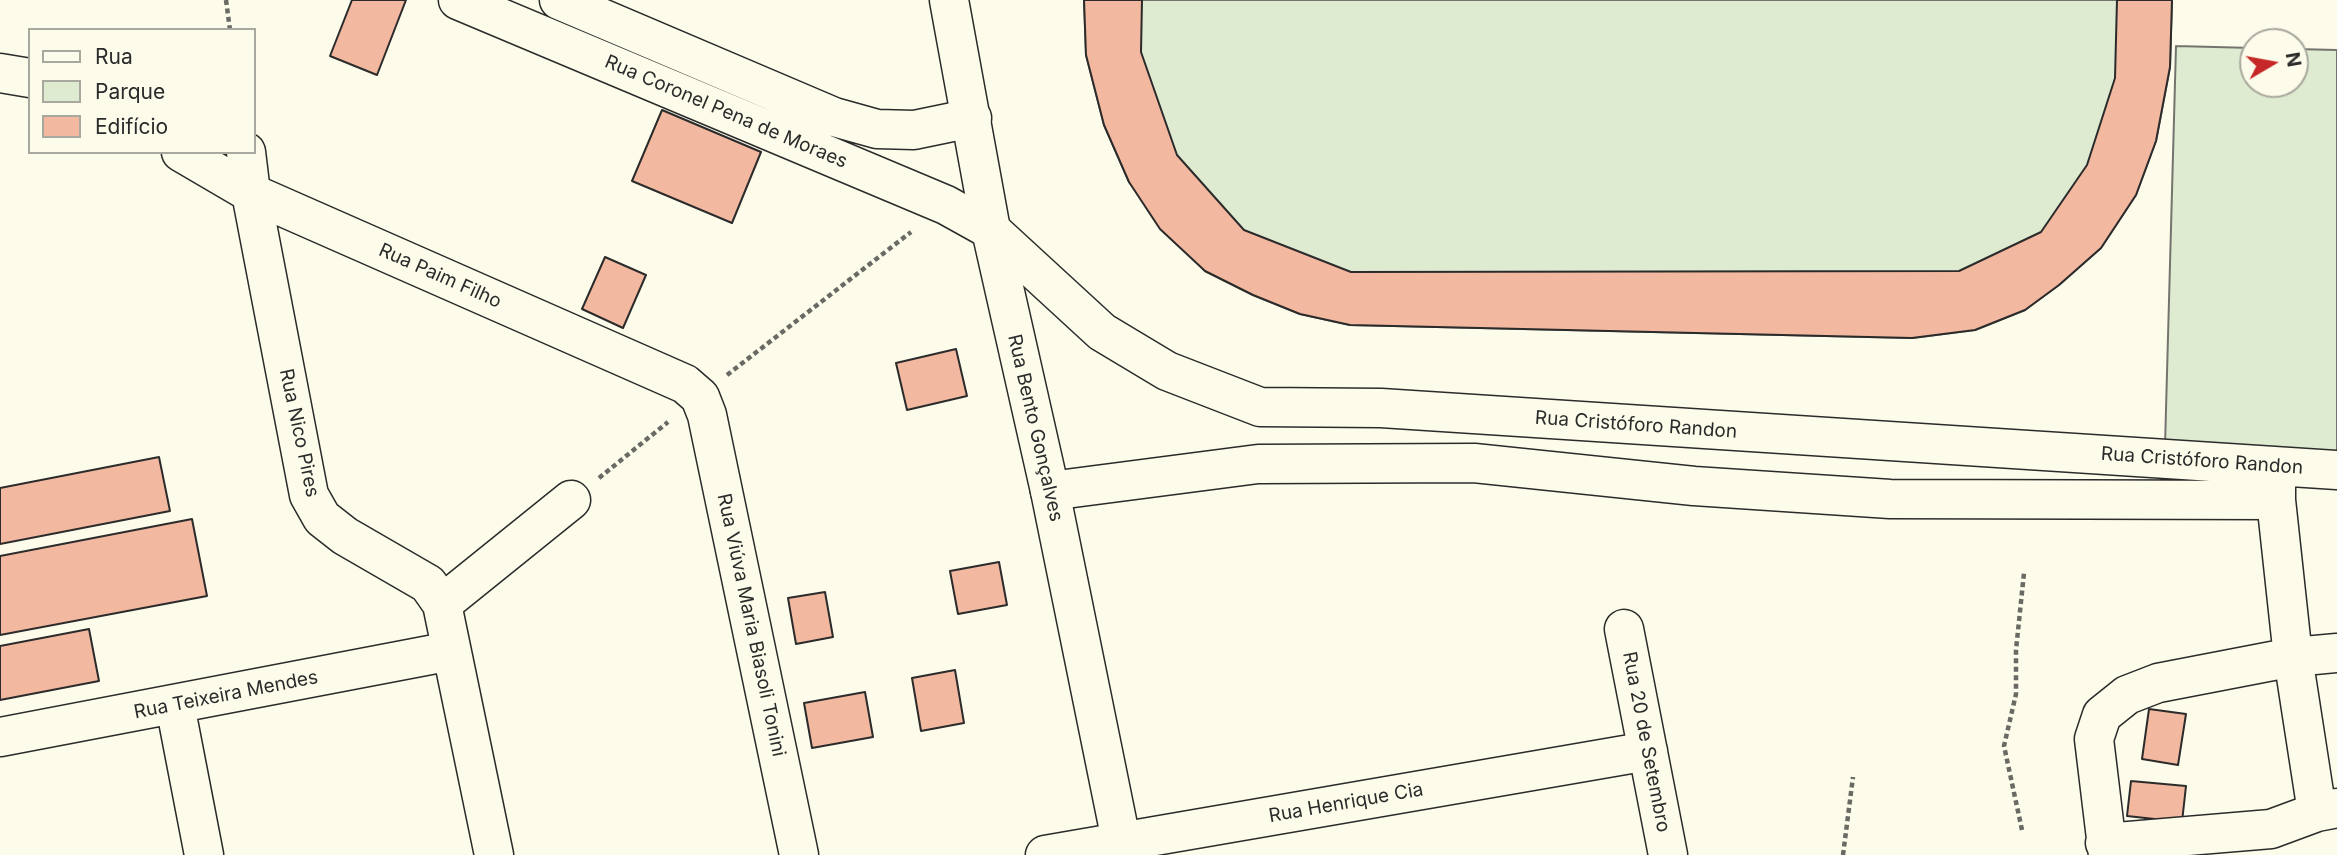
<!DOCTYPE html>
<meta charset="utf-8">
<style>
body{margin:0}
#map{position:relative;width:2337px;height:855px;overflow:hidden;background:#fdfbea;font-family:Inter,sans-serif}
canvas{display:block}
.legend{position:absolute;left:28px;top:28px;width:228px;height:126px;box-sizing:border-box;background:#fdfbea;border:2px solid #a9a89e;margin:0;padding:9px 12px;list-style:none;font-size:21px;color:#2b2b2b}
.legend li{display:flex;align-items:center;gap:14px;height:35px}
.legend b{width:35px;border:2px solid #a9a89e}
.north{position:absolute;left:2239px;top:28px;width:70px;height:70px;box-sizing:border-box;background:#fdfbea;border:2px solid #a9a89e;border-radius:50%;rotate:80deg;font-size:19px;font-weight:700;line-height:28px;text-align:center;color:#2b2b2b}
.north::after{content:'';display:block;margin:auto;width:24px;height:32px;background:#c62828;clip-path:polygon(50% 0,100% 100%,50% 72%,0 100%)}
</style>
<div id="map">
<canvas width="2337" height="855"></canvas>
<ul class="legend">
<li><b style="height:9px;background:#fdfbea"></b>Rua</li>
<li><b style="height:19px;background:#deebd1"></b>Parque</li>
<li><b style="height:19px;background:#f2b8a0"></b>Edifício</li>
</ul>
<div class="north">N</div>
</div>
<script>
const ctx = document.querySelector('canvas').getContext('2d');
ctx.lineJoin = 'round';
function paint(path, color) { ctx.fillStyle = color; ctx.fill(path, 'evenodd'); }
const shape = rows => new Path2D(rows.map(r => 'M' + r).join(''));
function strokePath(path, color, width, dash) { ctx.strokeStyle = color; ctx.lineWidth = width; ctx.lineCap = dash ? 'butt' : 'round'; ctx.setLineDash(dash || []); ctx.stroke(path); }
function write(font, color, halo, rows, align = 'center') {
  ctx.font = font + ' Inter,sans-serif'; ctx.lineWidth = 5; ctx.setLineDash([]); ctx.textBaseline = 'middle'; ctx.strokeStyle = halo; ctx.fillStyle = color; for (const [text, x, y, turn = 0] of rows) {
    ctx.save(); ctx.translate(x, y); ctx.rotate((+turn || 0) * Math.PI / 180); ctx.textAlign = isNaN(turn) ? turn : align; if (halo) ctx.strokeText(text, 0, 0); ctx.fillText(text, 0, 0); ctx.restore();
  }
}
const green = shape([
 [1084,0,2172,0,2170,67,2156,141,2136,195,2101,248,2059,285,2025,310,1975,330,1912,338,1350,325,1300,314,1253,295,1205,271,1129,182,1104,125,1086,55,1084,0],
 [2176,46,2253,48,2253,84,2295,84,2295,49,2337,50,2337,451,2165,446,2176,46]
]);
paint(green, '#deebd1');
strokePath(green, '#74746e', 2);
const building = shape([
 [352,0,406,0,377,75,330,56,352,0],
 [1084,0,1142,0,1141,52,1177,155,1244,230,1351,272,1959,271,2041,232,2087,165,2115,78,2117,0,2172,0,2170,67,2156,141,2136,195,2101,248,2059,285,2025,310,1975,330,1912,338,1350,325,1300,314,1253,295,1205,271,1160,229,1129,182,1104,125,1086,55,1084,0],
 [662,110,761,152,732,223,632,181,662,110],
 [605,257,646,275,623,328,582,309,605,257],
 [956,349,967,396,907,410,896,363,956,349],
 [159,457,170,511,0,544,0,488,159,457],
 [192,519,207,596,0,635,0,556,192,519],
 [999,562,1007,605,958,614,950,571,999,562],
 [825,592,833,637,796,644,788,598,825,592],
 [89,629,99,681,0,700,0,646,89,629],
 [955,670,964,723,921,731,912,678,955,670],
 [865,692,873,737,812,748,804,703,865,692],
 [2149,709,2186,714,2178,765,2142,759,2149,709],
 [2131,781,2186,786,2182,822,2127,816,2131,781]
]);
paint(building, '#f2b8a0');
strokePath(building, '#2b2b2b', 2);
const minor = shape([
 [458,0,946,205,991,230,1102,332,1167,371,1260,407,1381,408,2337,470],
 [559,0,834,117,877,129,914,130,972,118],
 [0,73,30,78],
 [181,152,251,193,685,384,700,397,707,415,799,855],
 [246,152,251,193,309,495,322,518,345,536,428,584,442,604,494,855],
 [2276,473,2276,500,2293,657,2317,812],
 [1050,491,1258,464,1474,463,1694,486,1890,499,2276,500],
 [442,604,571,500],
 [1624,629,1668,855],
 [175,705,204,855],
 [0,737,451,651],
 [2105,843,2271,829,2317,812,2337,808],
 [1045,855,1648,751],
 [2108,855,2094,739,2102,715,2127,695,2158,683,2293,657,2337,653]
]);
const major = shape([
 [949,0,991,230,1050,491,1124,855]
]);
strokePath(minor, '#2b2b2b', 41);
strokePath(major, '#2b2b2b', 41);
strokePath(shape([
 [226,0,230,30],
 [727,375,911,232],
 [599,478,668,422],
 [2022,830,2004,746,2016,694,2016,650,2024,573],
 [1843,855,1853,777]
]), '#6a6964', 4.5, [5, 3.5]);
strokePath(minor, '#fdfbea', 38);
strokePath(major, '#fdfbea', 38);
write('19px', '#2b2b2b', '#fdfbea', [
 ["Rua Coronel Pena de Moraes",726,112,23],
 ["Rua Paim Filho",440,276,24],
 ["Rua Cristóforo Randon",1636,425,4],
 ["Rua Bento Gonçalves",1035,428,77],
 ["Rua Nico Pires",299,433,78],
 ["Rua Cristóforo Randon",2202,461,4],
 ["Rua Viúva Maria Biasoli Tonini",751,625,78],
 ["Rua Teixeira Mendes",226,695,-11],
 ["Rua 20 de Setembro",1646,742,79],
 ["Rua Henrique Cia",1346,803,-10]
]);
</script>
